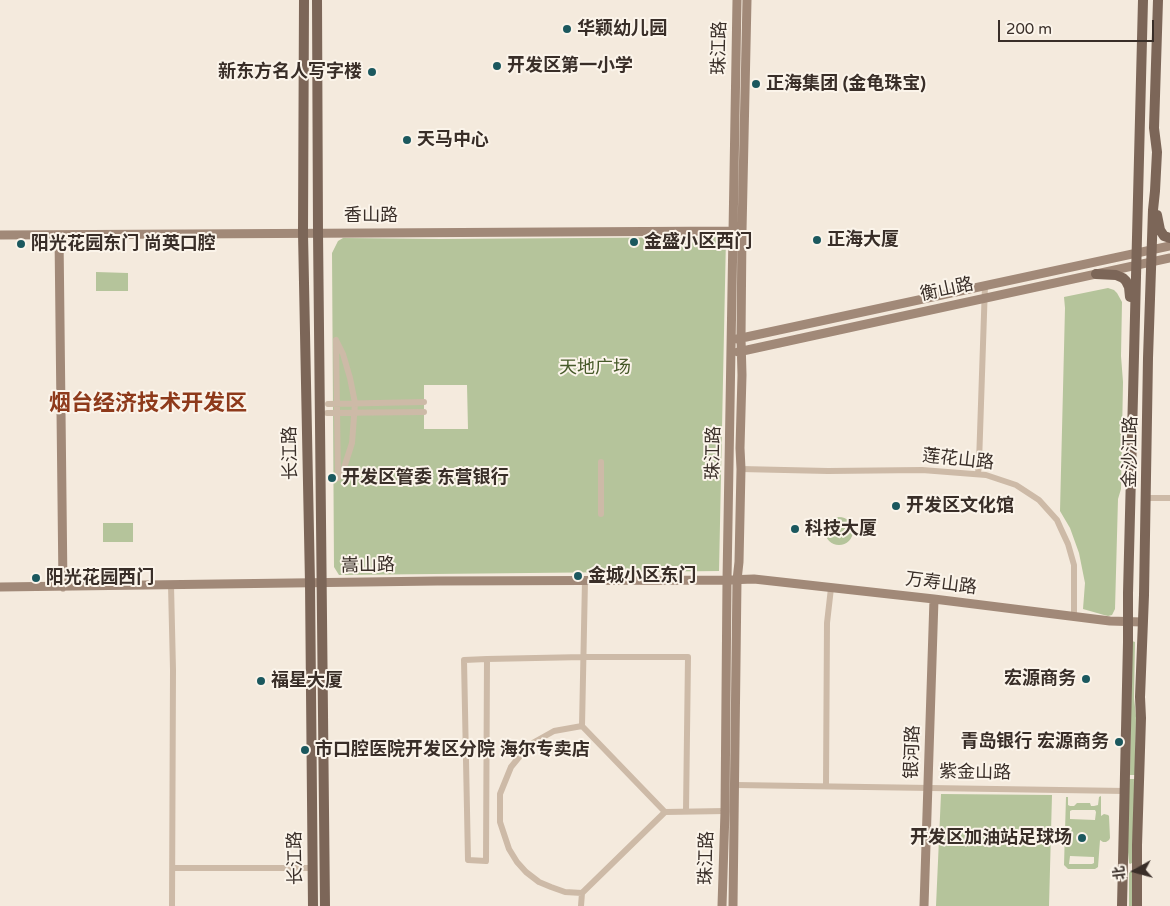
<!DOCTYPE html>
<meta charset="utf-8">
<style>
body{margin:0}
#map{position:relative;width:1170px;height:906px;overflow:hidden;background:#f4eadd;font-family:"Varela Round","Noto Sans SC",sans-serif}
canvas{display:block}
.north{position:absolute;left:1110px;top:846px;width:50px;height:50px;-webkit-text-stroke:4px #fbf4ea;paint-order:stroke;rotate:263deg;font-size:14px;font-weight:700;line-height:20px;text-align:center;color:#392e28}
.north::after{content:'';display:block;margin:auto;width:18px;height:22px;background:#392e28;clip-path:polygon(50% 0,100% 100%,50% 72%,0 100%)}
.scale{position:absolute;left:998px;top:20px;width:156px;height:22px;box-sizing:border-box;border:2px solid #392e28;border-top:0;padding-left:6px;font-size:15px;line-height:18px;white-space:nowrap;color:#392e28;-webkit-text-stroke:4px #fbf4ea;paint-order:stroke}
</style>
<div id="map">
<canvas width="1170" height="906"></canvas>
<div class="north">北</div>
<div class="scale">200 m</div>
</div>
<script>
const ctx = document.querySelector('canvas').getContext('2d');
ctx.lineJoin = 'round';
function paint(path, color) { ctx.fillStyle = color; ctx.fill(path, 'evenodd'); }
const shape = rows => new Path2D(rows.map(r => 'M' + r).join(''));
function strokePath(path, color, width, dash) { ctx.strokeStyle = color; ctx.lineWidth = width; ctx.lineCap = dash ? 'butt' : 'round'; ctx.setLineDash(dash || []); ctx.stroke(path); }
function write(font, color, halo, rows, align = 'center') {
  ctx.font = font + ' "Varela Round","Noto Sans SC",sans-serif'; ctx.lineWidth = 4; ctx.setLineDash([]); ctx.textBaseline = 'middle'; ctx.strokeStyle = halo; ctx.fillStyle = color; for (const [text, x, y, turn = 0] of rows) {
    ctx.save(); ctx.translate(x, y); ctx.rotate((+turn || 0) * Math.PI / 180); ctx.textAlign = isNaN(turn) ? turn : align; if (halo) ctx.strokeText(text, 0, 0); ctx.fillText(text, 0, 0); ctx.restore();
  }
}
paint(shape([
 [726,237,719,571,339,575,334,567,332,253,338,241,343,238,441,239],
 [424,385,467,385,468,429,424,429],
 [96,272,128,273,128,291,96,291],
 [1108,288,1114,290,1117,293,1122,302,1121,356,1123,382,1121,489,1118,499,1115,609,1112,615,1108,616,1104,615,1083,609,1085,583,1079,553,1070,528,1060,511,1065,308,1064,297],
 '825 531a14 14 0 1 1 28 0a14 14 0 1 1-28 0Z',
 [103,523,133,523,133,542,103,542],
 [1132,641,1135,642,1134,698,1136,716,1135,775,1130,775],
 [1129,779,1135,779,1132,863,1130,864,1129,863,1127,841],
 [941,794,1052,795,1049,906,936,906],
 [1101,796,1101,816,1104,814,1108,815,1109,816,1110,838,1109,840,1106,842,1103,842,1100,840,1098,867,1095,869,1068,869,1064,865,1066,797,1068,797,1068,805,1070,806,1074,806,1077,803,1090,803,1091,806,1094,806,1098,805,1099,797],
 [1072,810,1095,810,1096,812,1095,820,1070,819,1070,811],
 [1070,856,1094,857,1094,863,1092,864,1069,864],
 [1131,871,1132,872,1132,906,1129,906,1129,873]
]), '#b5c49b');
strokePath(shape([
 [336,340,343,354,350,378,355,403,352,443,343,471,338,478,336,340],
 [328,404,424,402],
 [327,413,424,412],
 [601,462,601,514],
 [741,469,828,471,922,470,986,475,1016,485,1039,500,1057,520,1061,529,1068,544,1074,565,1074,617],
 [978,474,979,463,985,285],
 [1146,498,1170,498],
 [171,585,173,670,172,906],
 [487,659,464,660,468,860,486,861,487,659,584,657,688,657,686,811],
 [582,726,585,580],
 [736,785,1125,791],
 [826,786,827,623,831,588],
 [665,812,582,893,565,892,551,887,539,882,526,872,517,862,509,849,500,822,500,794,511,767,529,745,554,731,582,726,665,812,725,811],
 [173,868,313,868],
 [581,906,582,893]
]), '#cdbaa7', 6);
strokePath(shape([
 [0,235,737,231],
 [59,235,63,587],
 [737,339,1170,246],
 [738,352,1170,258],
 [0,587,437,581,727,580,754,579,934,599,1110,621,1142,622],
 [722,906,725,811,727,580,737,0],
 [733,906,737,580,739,562,741,469,740,448,742,375,741,338,742,231,747,0],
 [924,906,934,599]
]), '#a18978', 9);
strokePath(shape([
 [304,0,303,233,310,583,313,906],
 [317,0,318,232,325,906],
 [1157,215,1160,230,1164,236,1170,238],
 [1096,274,1116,275,1123,278,1126,281,1129,287,1130,297],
 [1122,906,1128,642,1128,593,1143,0],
 [1137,906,1137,845,1141,718,1140,697,1144,595,1148,358,1153,210,1155,191,1157,152,1154,128,1158,0]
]), '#7c6658', 10);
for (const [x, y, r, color] of [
 [567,29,5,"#1b585e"],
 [497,66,5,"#1b585e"],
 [372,72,5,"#1b585e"],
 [756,84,5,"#1b585e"],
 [407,140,5,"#1b585e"],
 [817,240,5,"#1b585e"],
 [634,242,5,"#1b585e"],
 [21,244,5,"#1b585e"],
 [332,478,5,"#1b585e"],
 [896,506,5,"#1b585e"],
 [795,529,5,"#1b585e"],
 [578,576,5,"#1b585e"],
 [36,578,5,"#1b585e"],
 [1086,679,5,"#1b585e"],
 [261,681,5,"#1b585e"],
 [1119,742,5,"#1b585e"],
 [305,750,5,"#1b585e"],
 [1082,838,5,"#1b585e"]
]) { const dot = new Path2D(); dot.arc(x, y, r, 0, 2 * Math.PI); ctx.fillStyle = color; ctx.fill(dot); strokePath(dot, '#fbf4ea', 2); }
write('bold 18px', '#392e28', '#fbf4ea', [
 ["华颖幼儿园",577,29],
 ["开发区第一小学",507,66],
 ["新东方名人写字楼",362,72,"right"],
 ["正海集团 (金龟珠宝)",766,84],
 ["天马中心",417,140],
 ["正海大厦",827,240],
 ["金盛小区西门",644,242],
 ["阳光花园东门 尚英口腔",31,244],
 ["开发区管委 东营银行",342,478],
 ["开发区文化馆",906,506],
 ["科技大厦",805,529],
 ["金城小区东门",588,576],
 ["阳光花园西门",46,578],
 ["宏源商务",1076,679,"right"],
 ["福星大厦",271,681],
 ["青岛银行 宏源商务",1109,742,"right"],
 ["市口腔医院开发区分院 海尔专卖店",315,750],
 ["开发区加油站足球场",1072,838,"right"]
], 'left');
write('18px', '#392e28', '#fbf4ea', [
 ["珠江路",720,48,-89],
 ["香山路",371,216],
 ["衡山路",947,290,-12],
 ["金沙江路",1131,452,-89],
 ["长江路",291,453,-91],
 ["珠江路",714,453,-89],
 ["莲花山路",958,460,6],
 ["嵩山路",368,566,-1],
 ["万寿山路",941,584,7],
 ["银河路",913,752,-88],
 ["紫金山路",975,773,1],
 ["长江路",296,858,-91],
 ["珠江路",707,858,-89]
]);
write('18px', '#475a2a', '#fbf4ea', [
 ["天地广场",595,368]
]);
write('bold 22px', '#8e3a1b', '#fbf4ea', [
 ["烟台经济技术开发区",148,404]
]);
</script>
